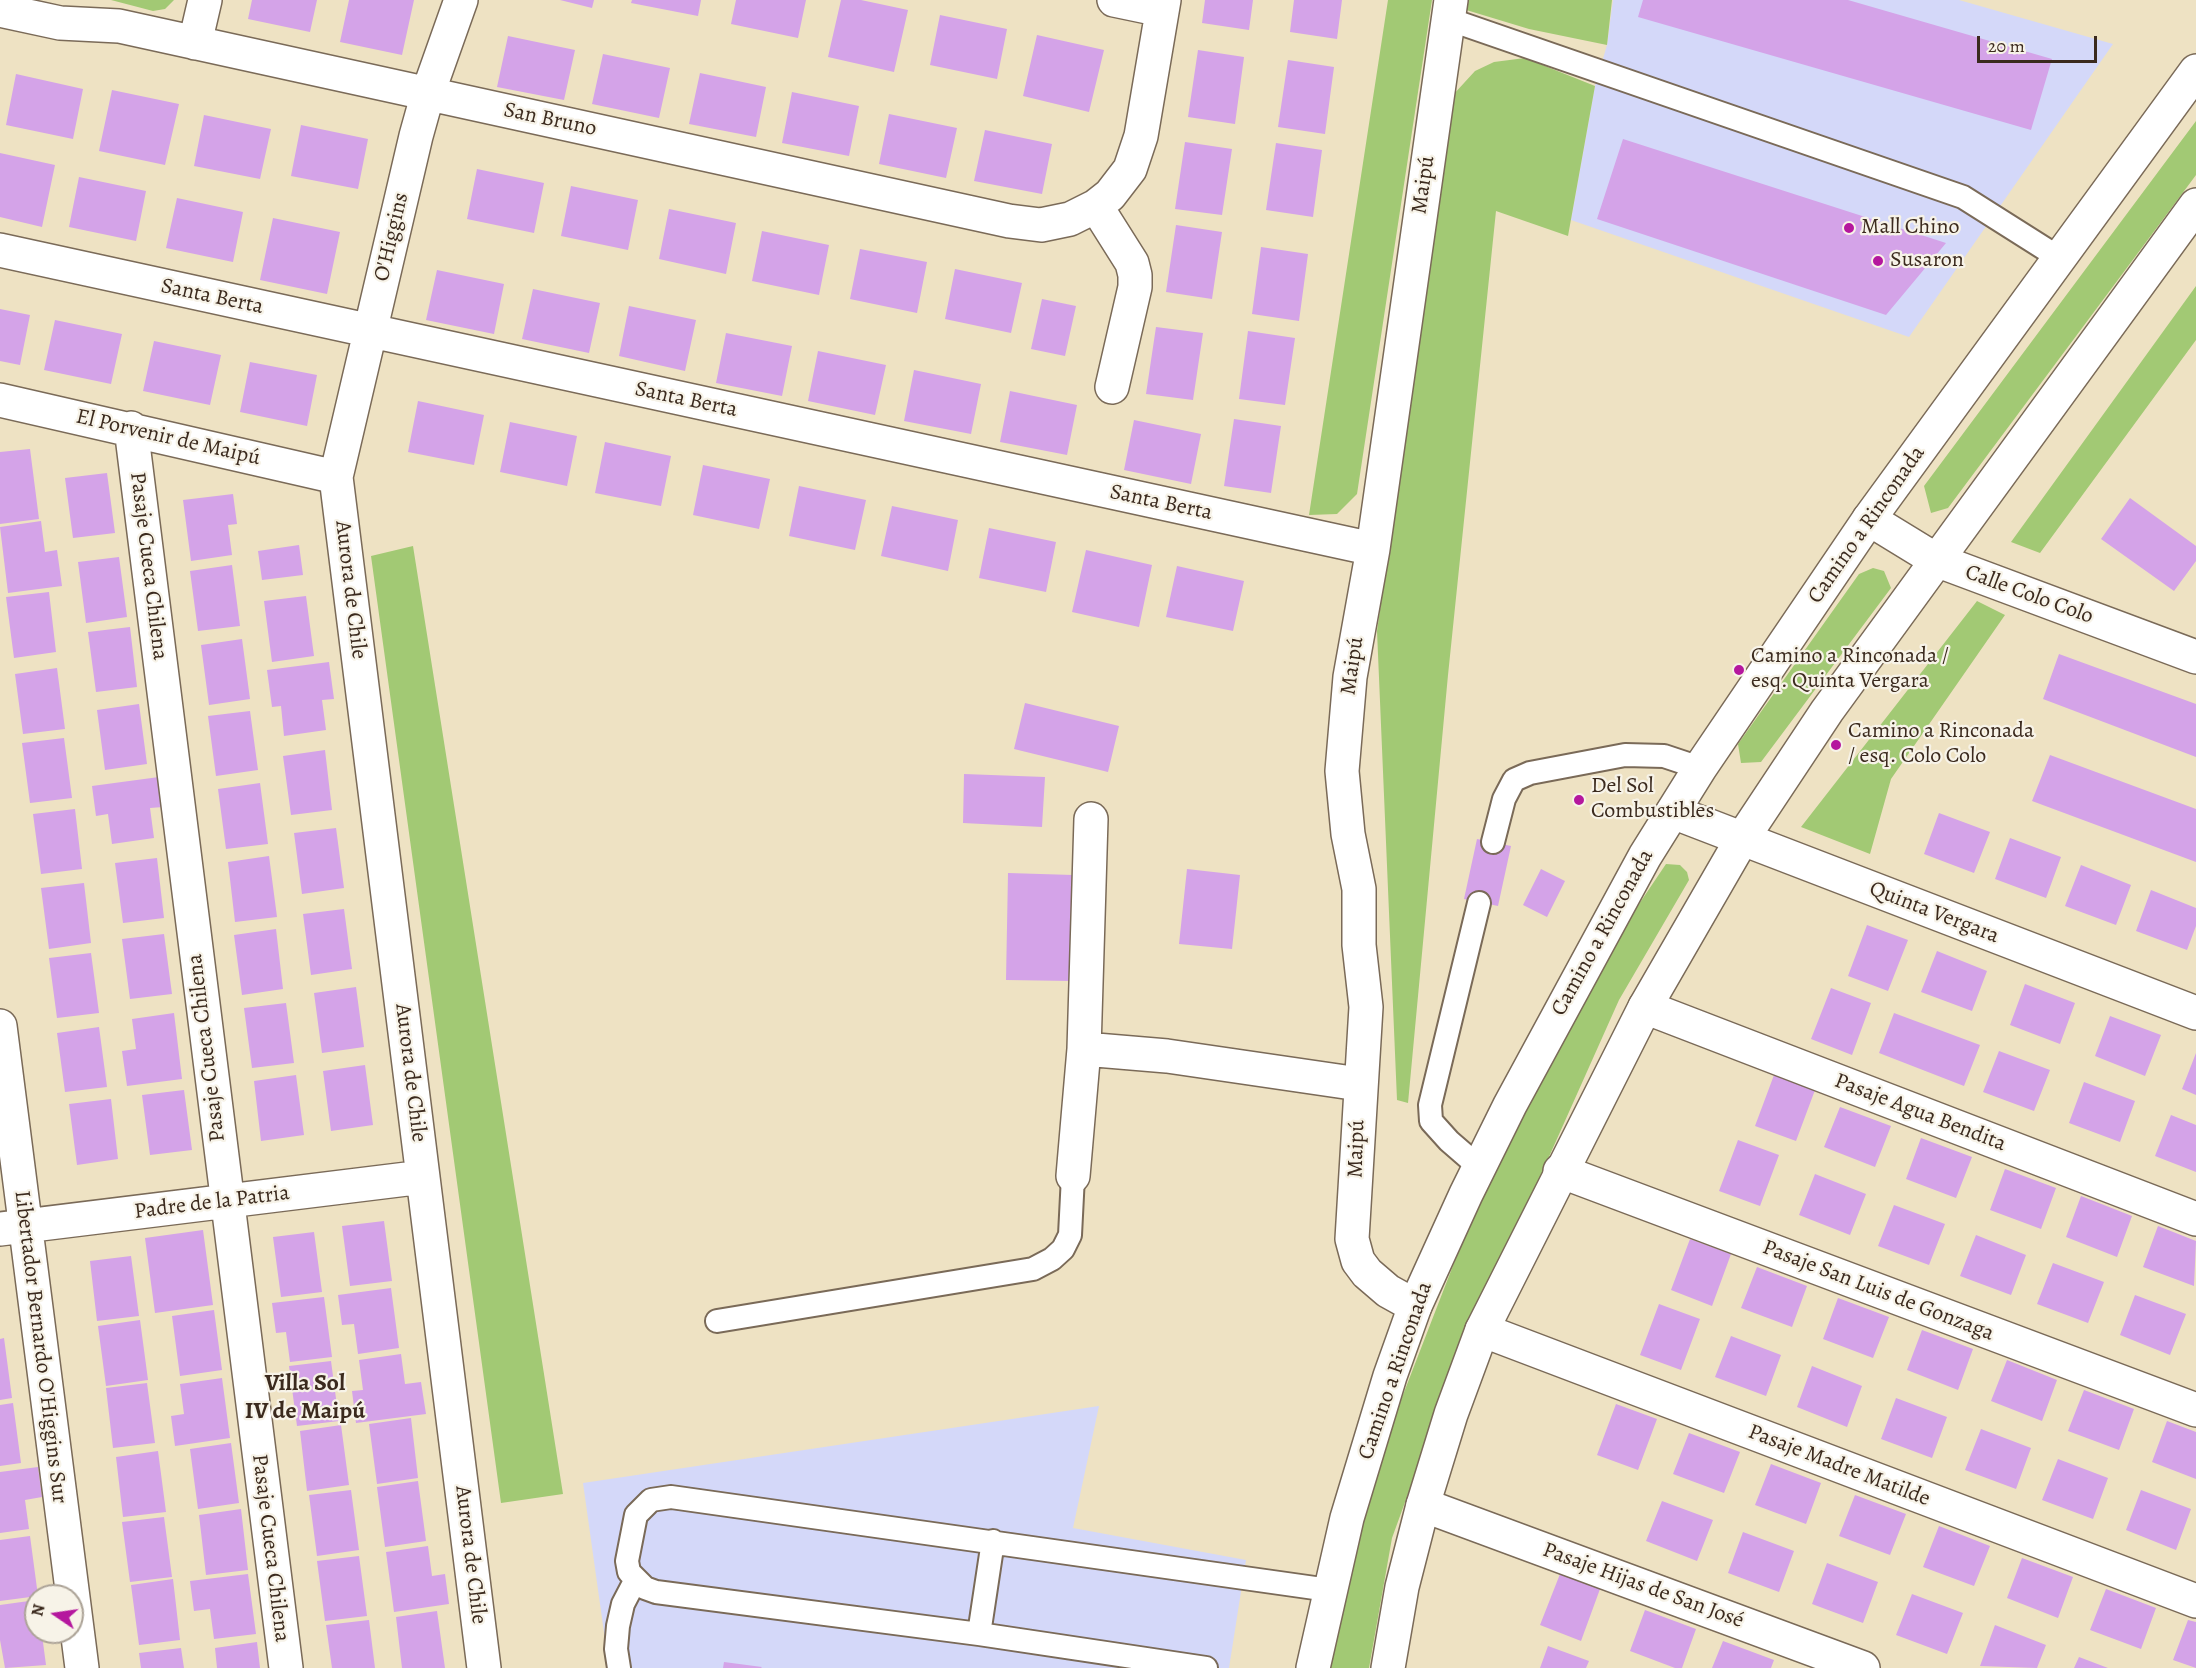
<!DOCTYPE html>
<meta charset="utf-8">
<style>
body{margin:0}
#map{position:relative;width:2196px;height:1668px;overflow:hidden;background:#eee2c3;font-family:Alegreya,serif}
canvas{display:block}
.north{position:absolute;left:24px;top:1584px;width:60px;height:60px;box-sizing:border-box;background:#f7f3e8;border:2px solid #aca397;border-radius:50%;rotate:283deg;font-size:16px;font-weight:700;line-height:24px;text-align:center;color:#3b2a1e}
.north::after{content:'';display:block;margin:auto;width:21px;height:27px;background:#b5179e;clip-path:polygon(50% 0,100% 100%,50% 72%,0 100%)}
.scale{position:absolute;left:1977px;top:36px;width:120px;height:27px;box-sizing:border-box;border:3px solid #3b2a1e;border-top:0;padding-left:8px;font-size:18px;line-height:21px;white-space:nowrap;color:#3b2a1e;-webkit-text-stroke:4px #f7f3e8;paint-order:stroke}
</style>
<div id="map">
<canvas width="2196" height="1668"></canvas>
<div class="north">N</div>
<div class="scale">20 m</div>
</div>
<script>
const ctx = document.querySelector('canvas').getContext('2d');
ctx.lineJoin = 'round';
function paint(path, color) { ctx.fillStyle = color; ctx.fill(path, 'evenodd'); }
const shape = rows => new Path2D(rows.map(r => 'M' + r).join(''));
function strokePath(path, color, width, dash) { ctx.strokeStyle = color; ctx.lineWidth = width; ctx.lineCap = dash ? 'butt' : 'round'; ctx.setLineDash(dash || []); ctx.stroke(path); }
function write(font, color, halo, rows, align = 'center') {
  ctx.font = font + ' Alegreya,serif'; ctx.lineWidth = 4.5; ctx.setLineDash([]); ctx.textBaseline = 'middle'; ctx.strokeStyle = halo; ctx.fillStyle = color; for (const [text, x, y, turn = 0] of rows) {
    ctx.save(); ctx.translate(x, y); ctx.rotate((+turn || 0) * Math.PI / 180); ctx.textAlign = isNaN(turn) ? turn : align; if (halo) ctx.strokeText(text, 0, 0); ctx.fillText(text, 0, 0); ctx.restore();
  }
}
paint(shape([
 [1613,0,1959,0,2113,44,1909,337,1571,220,1595,86,1607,45],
 [1099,1406,1073,1528,1246,1560,1229,1668,609,1668,583,1483]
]), '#d4d8f9');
paint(shape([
 [111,0,174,0,165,9,153,11],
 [1388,0,1432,0,1357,494,1337,514,1309,515],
 [1465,0,1612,0,1607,45,1529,29,1463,9],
 [1525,58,1595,86,1568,236,1496,211,1448,675,1408,1103,1397,1100,1377,631,1453,95,1475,71,1494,62],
 [2196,121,2196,175,1948,508,1931,513,1924,486],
 [2196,286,2196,340,2040,553,2011,542],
 [413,546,563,1494,501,1503,371,556],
 [1873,568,1884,571,1891,588,1761,762,1741,763,1738,744,1859,574],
 [1977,601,2005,615,1891,779,1870,854,1801,827],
 [1666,864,1680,865,1687,872,1689,880,1619,1000,1531,1197,1472,1318,1392,1538,1369,1668,1329,1668,1370,1480,1473,1214,1614,941]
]), '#a2c974');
paint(shape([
 [252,0,317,0,310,32,248,19],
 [349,0,414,0,402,55,340,42],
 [560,0,594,0,592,8],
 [632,0,701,0,698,16,631,3],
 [736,0,806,0,798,38,731,24],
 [841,0,861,0,908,10,894,72,828,57],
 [1205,0,1253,0,1249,30,1202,23],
 [1294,0,1342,0,1337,39,1290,32],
 [1643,0,1848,0,2052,59,2031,130,1638,17],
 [940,15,1007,29,997,79,930,65],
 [1037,35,1104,50,1089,112,1023,96],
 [508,36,575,50,564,100,497,87],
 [1198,50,1244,57,1235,124,1188,117],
 [603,54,670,68,659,118,592,104],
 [1288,60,1334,67,1325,134,1278,127],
 [700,73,766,87,756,137,689,124],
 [16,74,83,89,73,139,6,125],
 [112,90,179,104,165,165,99,151],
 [792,92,859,106,849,156,782,143],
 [889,114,957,128,946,178,879,164],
 [204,115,271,129,260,179,194,166],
 [301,125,368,139,358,189,291,176],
 [985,130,1052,144,1042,194,974,181],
 [1623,139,1946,243,1886,315,1597,219],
 [1185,142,1232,149,1222,215,1175,209],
 [1276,143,1322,150,1313,217,1266,210],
 [0,153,55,165,42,227,0,217],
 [477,169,544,183,534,233,467,219],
 [79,177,146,191,136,241,69,227],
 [571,186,638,200,628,250,561,236],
 [177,198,243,212,233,262,166,248],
 [669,209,736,223,726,274,659,259],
 [273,218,340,232,327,294,260,280],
 [1176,225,1222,232,1212,299,1166,292],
 [762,231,829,245,819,295,752,281],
 [1261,247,1308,254,1299,321,1252,314],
 [860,249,927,262,917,313,850,299],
 [955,269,1022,283,1011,333,945,319],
 [437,270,504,284,494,334,426,320],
 [533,289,600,303,589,353,522,339],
 [1042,299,1076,306,1065,356,1031,349],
 [629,306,696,320,685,371,619,356],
 [0,309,30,315,20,365,0,361],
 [55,320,122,334,111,384,44,370],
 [1156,327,1203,333,1193,400,1146,394],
 [1248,331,1295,338,1285,405,1239,399],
 [726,333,792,346,782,396,716,383],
 [154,341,221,355,210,405,143,391],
 [818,351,886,365,875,415,808,401],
 [250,362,317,375,307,426,240,412],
 [914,370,981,384,971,434,904,421],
 [1010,391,1077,405,1067,455,1000,442],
 [418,401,484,415,474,465,408,452],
 [1234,419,1281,426,1271,493,1224,486],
 [1134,420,1201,434,1191,484,1124,470],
 [510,422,577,436,567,486,500,472],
 [605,442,671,456,661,506,595,493],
 [30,449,39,519,0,524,0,452],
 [703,465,770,479,759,529,693,515],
 [107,473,115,533,73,538,65,478],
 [799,486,866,500,855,550,789,536],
 [233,494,237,524,228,525,232,555,191,561,183,500],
 [2130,498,2196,546,2196,561,2174,591,2101,539],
 [892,506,958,520,948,571,881,556],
 [41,521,45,552,57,550,62,586,8,593,0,527],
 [989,528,1056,542,1046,592,979,578],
 [299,545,303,575,262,580,258,551],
 [1086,550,1152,565,1139,627,1072,612],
 [119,557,127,617,86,623,78,562],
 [232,565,240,626,198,631,190,571],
 [1177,566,1244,581,1233,631,1166,617],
 [49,592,56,652,14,658,6,597],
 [306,596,314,656,272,662,264,601],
 [130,627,137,687,96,692,88,632],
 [242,639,250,699,209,705,201,645],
 [2059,654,2196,704,2196,757,2043,699],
 [329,662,334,699,322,700,326,730,284,736,281,706,272,707,267,670],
 [57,668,65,729,23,734,15,674],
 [1025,703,1119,726,1108,772,1014,749],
 [139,704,147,764,105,770,97,710],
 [250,711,258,770,216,776,208,716],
 [64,738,72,798,30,803,22,743],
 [325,750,332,810,291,815,283,756],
 [2050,755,2196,809,2196,862,2032,801],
 [964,774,1045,777,1042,827,963,823],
 [159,777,163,807,150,808,154,838,112,844,108,814,96,816,92,786],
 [260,783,268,844,226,849,218,789],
 [75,809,82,869,41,874,33,814],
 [1939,813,1990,832,1974,873,1924,854],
 [336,828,344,888,302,894,294,833],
 [2010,838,2061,857,2046,898,1995,879],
 [1477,839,1511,846,1498,906,1464,899],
 [269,856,277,917,235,922,228,862],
 [157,858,164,918,123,923,115,863],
 [2081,865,2131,885,2116,925,2065,906],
 [1187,869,1240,875,1232,949,1179,944],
 [1541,869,1565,881,1547,917,1523,905],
 [1008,873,1073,875,1071,981,1006,980],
 [84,883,91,943,49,949,41,888],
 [2151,890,2196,908,2196,926,2187,950,2136,931],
 [344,909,352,969,311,975,303,914],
 [1867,925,1908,940,1888,991,1848,976],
 [276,929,283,989,242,995,234,935],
 [164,934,172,994,130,999,122,939],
 [1937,951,1987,971,1972,1011,1921,992],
 [91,953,99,1013,57,1018,49,958],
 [2025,984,2075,1003,2060,1044,2010,1025],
 [356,987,364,1047,322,1053,314,993],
 [1831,988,1871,1003,1852,1055,1811,1039],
 [286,1003,294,1063,252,1068,244,1008],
 [174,1013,182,1079,127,1086,122,1051,136,1049,132,1019],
 [1894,1013,1980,1045,1964,1086,1879,1053],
 [2110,1016,2161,1035,2145,1076,2095,1056],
 [99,1027,107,1087,65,1092,57,1033],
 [1999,1051,2050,1070,2034,1111,1983,1092],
 [2196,1053,2196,1095,2182,1089],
 [365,1065,373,1125,331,1131,323,1071],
 [296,1075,304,1135,261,1141,254,1081],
 [1774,1075,1815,1090,1796,1141,1755,1126],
 [2084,1082,2135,1101,2120,1142,2069,1123],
 [184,1090,192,1150,150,1155,142,1095],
 [111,1099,118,1159,77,1165,69,1104],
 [1840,1107,1891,1126,1875,1167,1824,1147],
 [2171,1115,2196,1125,2196,1172,2155,1156],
 [1921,1138,1972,1157,1956,1198,1906,1179],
 [1738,1140,1779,1155,1760,1206,1719,1191],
 [2005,1169,2056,1188,2041,1229,1990,1210],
 [1815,1174,1866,1194,1850,1235,1799,1215],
 [2081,1196,2132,1216,2117,1257,2066,1237],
 [1894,1205,1945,1224,1929,1265,1878,1246],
 [384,1221,392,1281,350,1286,342,1226],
 [2158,1226,2196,1241,2194,1286,2143,1267],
 [203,1230,213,1305,155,1313,145,1238],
 [314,1232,322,1292,281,1297,273,1237],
 [1976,1235,2026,1255,2011,1295,1960,1276],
 [1690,1239,1731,1254,1712,1306,1671,1290],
 [131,1256,139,1316,97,1321,90,1261],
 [2053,1263,2104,1282,2088,1323,2037,1304],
 [1757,1267,1807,1286,1792,1327,1741,1308],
 [391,1288,399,1348,358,1354,354,1324,342,1325,338,1295],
 [2135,1295,2186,1314,2170,1355,2120,1335],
 [324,1297,332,1357,290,1362,286,1332,276,1333,272,1303],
 [1838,1298,1889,1317,1873,1358,1823,1339],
 [1659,1304,1700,1319,1681,1370,1640,1355],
 [214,1310,222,1370,180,1376,172,1316],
 [140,1320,148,1380,106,1386,98,1326],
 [1922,1330,1973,1349,1958,1390,1907,1370],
 [1731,1336,1781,1355,1766,1396,1715,1377],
 [4,1338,12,1398,0,1400,0,1339],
 [401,1354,405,1384,421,1382,426,1414,356,1423,352,1391,363,1390,359,1360],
 [2007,1360,2057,1380,2042,1421,1991,1401],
 [331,1361,339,1421,297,1426,289,1366],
 [1812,1366,1862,1386,1847,1427,1797,1407],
 [222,1378,230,1438,175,1446,171,1416,184,1414,180,1384],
 [147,1383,155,1443,113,1448,106,1388],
 [2084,1390,2134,1409,2119,1450,2068,1431],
 [1896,1398,1947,1417,1932,1458,1881,1439],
 [13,1403,21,1463,0,1466,0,1405],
 [1616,1404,1657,1419,1638,1470,1597,1455],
 [411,1418,418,1478,377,1484,369,1424],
 [2167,1421,2196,1432,2196,1479,2152,1462],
 [341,1425,349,1485,307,1491,300,1431],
 [1981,1429,2031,1448,2016,1489,1965,1470],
 [1689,1433,1740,1452,1724,1493,1673,1474],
 [231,1443,239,1503,198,1509,190,1449],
 [158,1451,166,1512,123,1517,116,1457],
 [2058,1459,2108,1478,2093,1519,2042,1500],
 [1771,1464,1821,1483,1806,1524,1755,1505],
 [38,1467,42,1497,25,1500,29,1529,0,1533,0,1472],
 [418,1481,426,1541,385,1547,377,1487],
 [351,1490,359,1550,317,1556,309,1495],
 [2141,1490,2191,1509,2176,1550,2126,1530],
 [1855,1495,1906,1514,1890,1555,1839,1536],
 [1662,1501,1713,1520,1697,1561,1646,1541],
 [241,1509,248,1570,206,1575,199,1515],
 [164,1517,172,1577,130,1582,122,1522],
 [1939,1526,1990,1546,1974,1586,1923,1567],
 [1743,1532,1794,1551,1779,1592,1728,1573],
 [30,1536,38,1596,0,1601,0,1540],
 [428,1546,432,1576,445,1574,449,1604,394,1612,386,1552],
 [359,1556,367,1616,325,1621,317,1561],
 [2022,1558,2073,1577,2058,1618,2007,1598],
 [1827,1563,1878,1582,1863,1623,1812,1604],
 [248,1574,256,1634,214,1639,210,1609,194,1611,190,1581],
 [1560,1574,1600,1589,1581,1641,1540,1625],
 [173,1579,180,1640,139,1645,131,1585],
 [2106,1589,2156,1608,2141,1649,2090,1630],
 [1912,1594,1963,1613,1947,1654,1896,1635],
 [36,1600,36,1632,52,1632,42,1635,46,1665,5,1668,0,1640,0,1605],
 [1645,1610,1696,1629,1682,1668,1675,1668,1630,1651],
 [437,1611,445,1668,402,1668,396,1617],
 [369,1620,375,1668,332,1668,326,1625],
 [2188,1620,2196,1622,2196,1668,2173,1660],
 [1995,1625,2046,1645,2037,1668,1980,1666],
 [1723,1641,1774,1660,1771,1668,1712,1668],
 [257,1642,260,1668,217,1668,215,1648],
 [1548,1646,1589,1661,1586,1668,1540,1668],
 [181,1648,184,1668,141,1668,139,1653],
 [2079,1657,2108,1668,2074,1668],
 [724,1662,762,1667,761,1668,723,1668]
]), '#d4a3e8');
const lane = shape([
 [1448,19,1963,197,2061,259],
 [1493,842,1504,799,1514,780,1530,773,1625,755,1664,756,1700,768],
 [1479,903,1430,1105,1431,1121,1449,1141,1479,1167],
 [717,1321,1033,1269,1052,1259,1063,1249,1070,1235,1073,1176],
 [979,1634,993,1541],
 [619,1668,616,1649,618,1626,623,1604,635,1581],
 [1206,1668,979,1634,656,1592,645,1588,629,1572,627,1561,636,1515,651,1500,671,1497,1329,1590]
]);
const street = shape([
 [461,0,428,93,416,136,336,477,484,1668],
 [1114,0,1162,10],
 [0,10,60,23,119,26,1009,221,1041,225,1070,219,1096,206,1110,195,1130,169,1141,136,1164,0],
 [195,43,205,0],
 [1096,206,1132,263,1135,275,1135,287,1112,387],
 [0,250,1373,549],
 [0,400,336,477],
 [131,428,286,1668],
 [1869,519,1936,560,2196,657],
 [1673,812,2196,1013],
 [1645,1007,2196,1219],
 [0,1026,82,1668],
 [1084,1049,1167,1056,1359,1084],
 [1560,1171,2196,1410],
 [1073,1176,1084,1049,1091,819],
 [0,1229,423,1177],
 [1415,1306,1388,1291,1367,1273,1358,1261,1352,1239,1366,1007,1359,945,1359,889,1348,834,1342,771,1350,677,1373,549,1451,0],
 [1482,1330,2196,1601],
 [1423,1505,1863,1668]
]);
const primary = shape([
 [1313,1668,1347,1518,1390,1376,1415,1306,1466,1194,1510,1105,1645,856,1700,768,1869,519,2196,71],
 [1388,1668,1402,1587,1423,1505,1451,1414,1482,1330,1645,1007,1742,839,1827,711,2196,205]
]);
strokePath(lane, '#7a6a58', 26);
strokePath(street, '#7a6a58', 36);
strokePath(primary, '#7a6a58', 36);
strokePath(lane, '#fff', 22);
strokePath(street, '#fff', 33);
strokePath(primary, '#fff', 33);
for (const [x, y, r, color] of [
 [1849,228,6,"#b5179e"],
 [1878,261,6,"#b5179e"],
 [1739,670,6,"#b5179e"],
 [1836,745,6,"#b5179e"],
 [1579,800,6,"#b5179e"]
]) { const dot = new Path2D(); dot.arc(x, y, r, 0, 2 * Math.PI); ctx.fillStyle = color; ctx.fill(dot); strokePath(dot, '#f7f3e8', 2); }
write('22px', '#3b2a1e', '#f7f3e8', [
 ["San Bruno",550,120,12],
 ["Maipú",1424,185,-82],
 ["O'Higgins",392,237,-77],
 ["Santa Berta",212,297,12],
 ["Santa Berta",686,400,12],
 ["El Porvenir de Maipú",168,438,13],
 ["Santa Berta",1161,503,12],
 ["Camino a Rinconada",1867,525,-55],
 ["Pasaje Cueca Chilena",148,566,83],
 ["Aurora de Chile",350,590,83],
 ["Calle Colo Colo",2029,595,20],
 ["Maipú",1353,666,-82],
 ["Quinta Vergara",1934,913,21],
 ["Camino a Rinconada",1603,933,-61],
 ["Pasaje Cueca Chilena",207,1048,-97],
 ["Aurora de Chile",410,1073,83],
 ["Pasaje Agua Bendita",1920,1113,21],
 ["Maipú",1357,1149,-88],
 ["Padre de la Patria",212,1203,-7],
 ["Pasaje San Luis de Gonzaga",1878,1291,21],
 ["Libertador Bernardo O'Higgins Sur",40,1347,83],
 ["Camino a Rinconada",1396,1371,-71],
 ["Pasaje Madre Matilde",1839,1466,21],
 ["Pasaje Cueca Chilena",270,1548,83],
 ["Aurora de Chile",470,1555,83],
 ["Pasaje Hijas de San José",1643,1586,20]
]);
write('22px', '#3b2a1e', '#f7f3e8', [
 ["Mall Chino",1861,228],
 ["Susaron",1890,261],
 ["Camino a Rinconada /",1751,657],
 ["esq. Quinta Vergara",1751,682],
 ["Camino a Rinconada",1848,732],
 ["/ esq. Colo Colo",1848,757],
 ["Del Sol",1591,787],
 ["Combustibles",1591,812]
], 'left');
write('bold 24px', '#3b2a1e', '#f7f3e8', [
 ["Villa Sol",305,1384],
 ["IV de Maipú",305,1412]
]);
</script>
